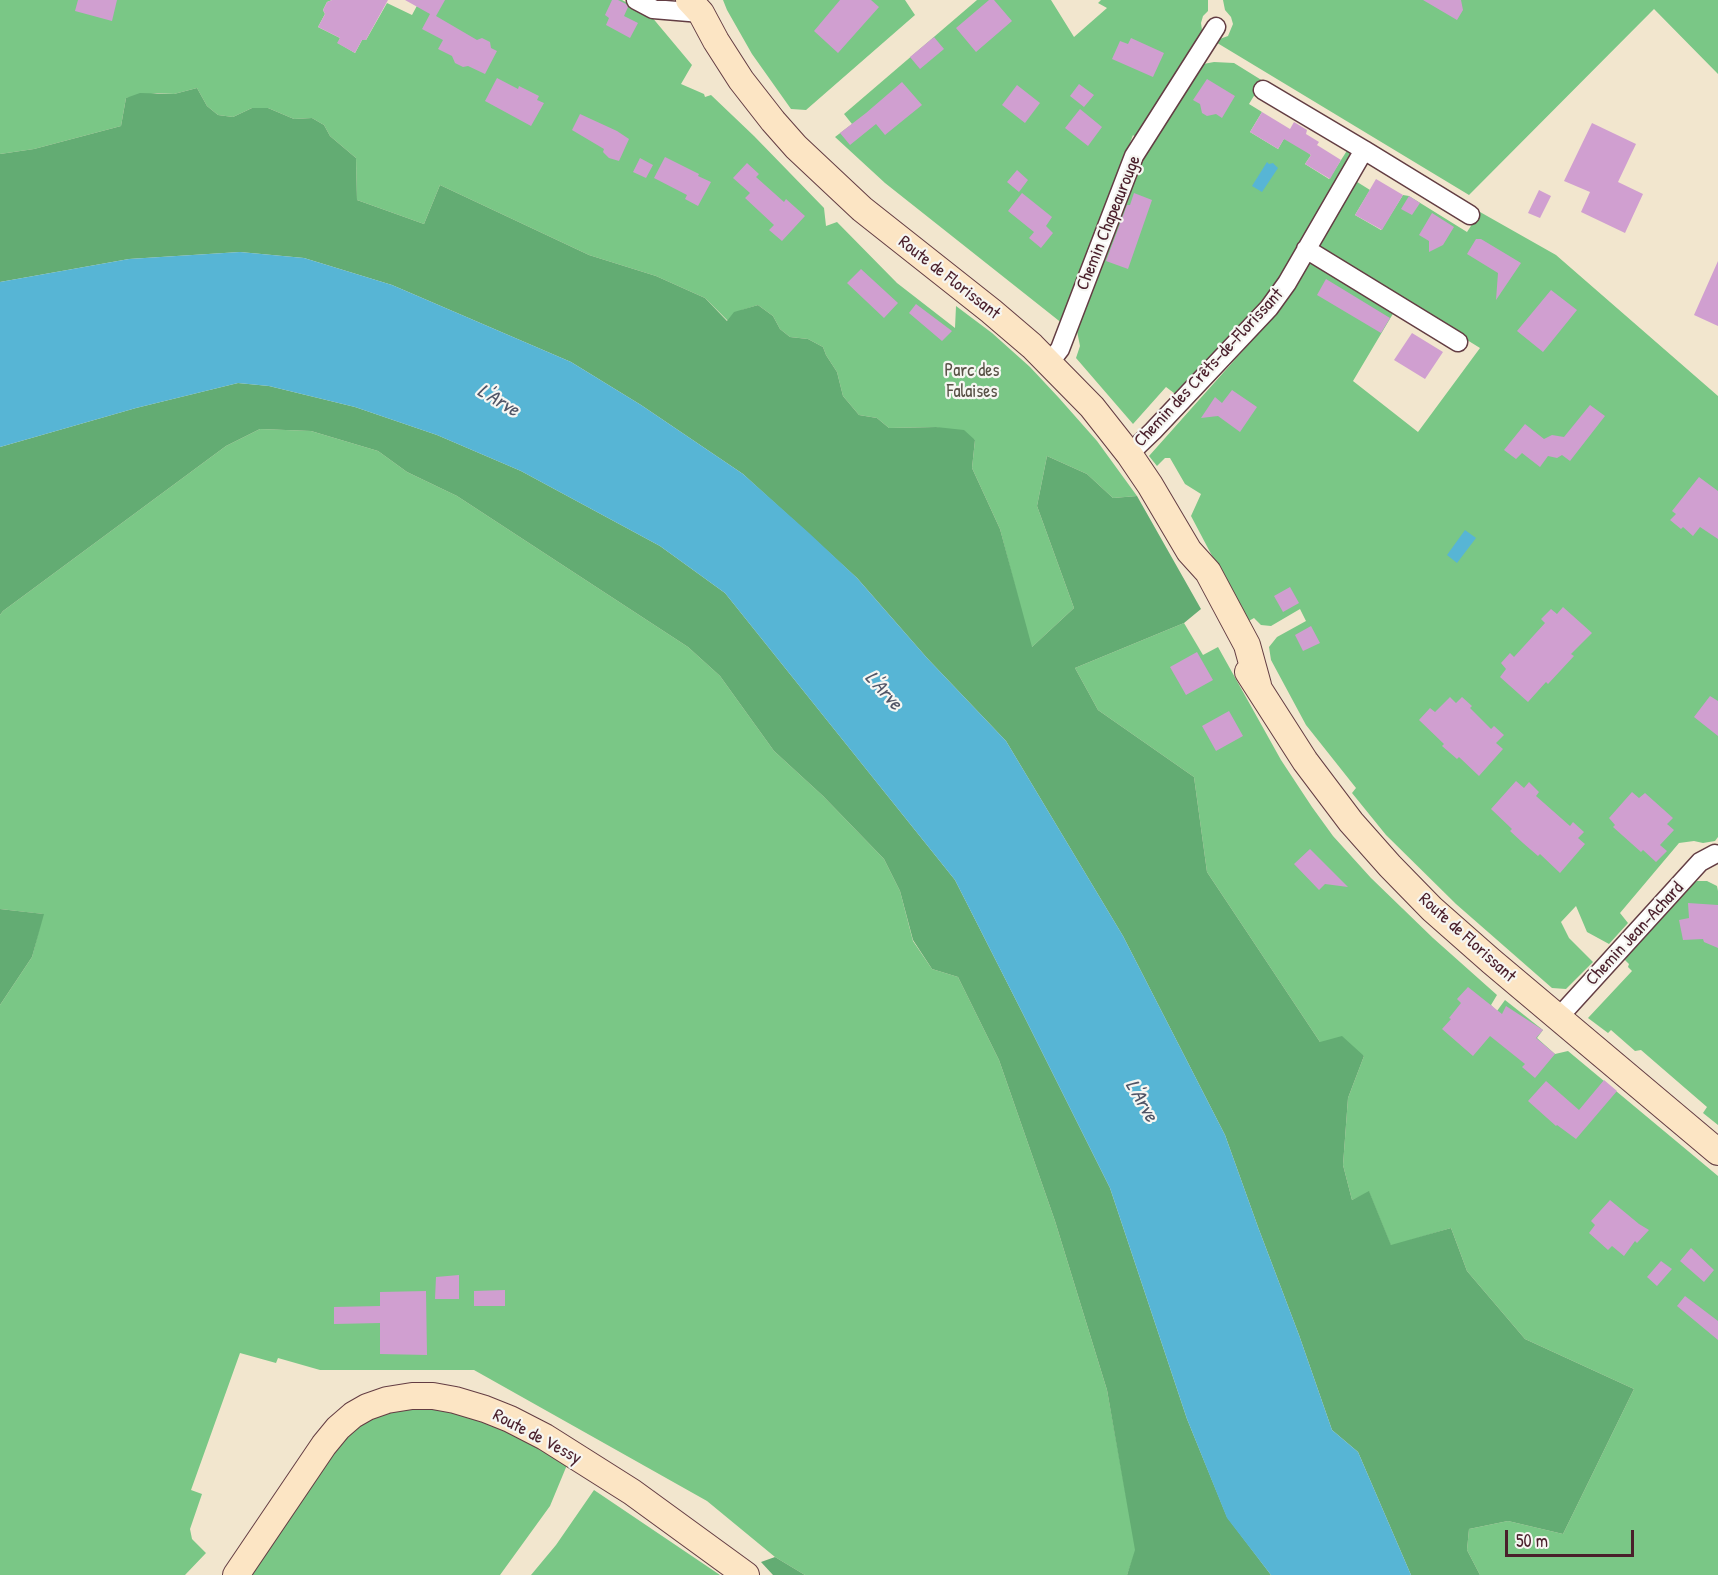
<!DOCTYPE html>
<meta charset="utf-8">
<style>
body{margin:0}
#map{position:relative;width:1718px;height:1575px;overflow:hidden;background:#f2e6ce;font-family:"Patrick Hand",sans-serif}
canvas{display:block}
.scale{position:absolute;left:1505px;top:1530px;width:129px;height:27px;box-sizing:border-box;border:3px solid #4a1f2b;border-top:0;padding-left:8px;font-size:18px;line-height:21px;white-space:nowrap;color:#4a1f2b;-webkit-text-stroke:4px #f6f6f2;paint-order:stroke}
</style>
<div id="map">
<canvas width="1718" height="1575"></canvas>
<div class="scale">50 m</div>
</div>
<script>
const ctx = document.querySelector('canvas').getContext('2d');
ctx.lineJoin = 'round';
function paint(path, color) { ctx.fillStyle = color; ctx.fill(path, 'evenodd'); }
const shape = rows => new Path2D(rows.map(r => 'M' + r).join(''));
function strokePath(path, color, width, dash) { ctx.strokeStyle = color; ctx.lineWidth = width; ctx.lineCap = dash ? 'butt' : 'round'; ctx.setLineDash(dash || []); ctx.stroke(path); }
function write(font, color, halo, rows, align = 'center') {
  ctx.font = font + ' "Patrick Hand",sans-serif'; ctx.lineWidth = 4.5; ctx.setLineDash([]); ctx.textBaseline = 'middle'; ctx.strokeStyle = halo; ctx.fillStyle = color; for (const [text, x, y, turn = 0] of rows) {
    ctx.save(); ctx.translate(x, y); ctx.rotate((+turn || 0) * Math.PI / 180); ctx.textAlign = isNaN(turn) ? turn : align; if (halo) ctx.strokeText(text, 0, 0); ctx.fillText(text, 0, 0); ctx.restore();
  }
}
paint(shape([
 [0,0,332,0,327,2,323,10,325,14,318,27,340,38,338,43,355,53,362,40,366,40,387,3,412,15,420,0,622,0,651,16,692,65,681,84,704,94,705,97,711,95,754,136,824,208,826,226,837,222,897,283,955,328,956,306,992,333,1030,367,1059,398,1097,441,1137,496,1113,498,1087,474,1047,456,1037,506,1074,608,1031,648,1000,529,972,468,975,440,936,427,889,428,877,418,859,415,843,396,837,372,826,355,823,347,808,339,790,337,780,329,773,316,758,305,742,310,728,321,705,298,656,276,589,255,440,185,424,224,357,200,356,158,330,136,324,125,312,118,294,119,268,108,252,108,233,117,218,115,207,106,197,88,174,94,157,93,126,98,121,126,34,149,0,154],
 [723,0,905,0,915,15,806,110,791,109,752,54,727,10],
 [977,0,1051,0,1074,37,1107,8,1098,3,1101,0,1208,0,1208,11,1203,16,1201,23,1202,30,1205,35,1139,141,1133,135,1063,324,885,183,835,137,852,124,844,114],
 [1223,0,1718,0,1718,74,1654,9,1469,195,1214,41,1228,36,1233,24,1231,17,1225,10],
 [1214,62,1234,63,1263,81,1249,104,1262,112,1250,132,1278,149,1286,135,1311,155,1305,164,1329,179,1348,149,1352,152,1352,160,1272,291,1178,396,1166,387,1133,424,1076,358,1080,346,1077,331,1141,158,1198,65],
 [1354,180,1370,190,1355,215,1381,230,1403,195,1409,196,1467,232,1480,212,1556,255,1718,396,1718,837,1715,841,1703,843,1694,841,1679,843,1620,913,1628,923,1609,944,1587,932,1576,906,1561,922,1569,938,1593,962,1566,989,1552,988,1456,904,1386,835,1352,793,1356,788,1306,725,1271,660,1269,647,1277,637,1306,621,1300,609,1271,626,1261,625,1254,618,1247,622,1191,516,1201,494,1185,484,1170,458,1165,458,1157,466,1149,456,1272,318,1309,262,1394,312,1353,381,1418,432,1480,348,1317,247],
 [260,429,311,431,378,451,407,472,457,496,688,647,720,676,774,751,823,796,884,859,900,891,913,941,932,969,958,977,999,1060,1055,1221,1107,1390,1136,1550,1127,1575,805,1575,775,1557,707,1501,474,1370,320,1370,278,1358,276,1363,240,1353,191,1490,202,1494,190,1529,192,1539,206,1553,185,1575,0,1575,0,1005,32,957,43,914,0,909,0,615,3,611,226,446],
 [1184,623,1203,655,1218,647,1281,760,1312,807,1333,836,1371,878,1433,938,1497,995,1491,1005,1497,1011,1505,1000,1543,1030,1537,1038,1555,1054,1568,1051,1718,1176,1718,1575,1480,1575,1467,1550,1469,1529,1508,1521,1563,1534,1634,1389,1525,1339,1467,1271,1451,1228,1391,1246,1369,1192,1352,1200,1343,1165,1348,1098,1364,1056,1320,1042,1207,872,1194,777,1098,710,1075,668],
 [1697,881,1707,881,1717,886,1718,891,1718,1125,1703,1113,1707,1107,1641,1050,1635,1051,1611,1030,1608,1033,1588,1018,1632,971,1628,967,1629,964,1623,958,1688,887],
 [397,1407,436,1407,491,1422,567,1465,550,1506,500,1575,246,1575,341,1437,363,1421],
 [594,1490,720,1575,531,1575,556,1545]
]), '#7ac786');
paint(shape([
 [197,88,207,106,218,115,233,117,252,108,268,108,294,119,312,118,324,125,330,136,356,158,357,200,424,224,440,185,589,255,656,276,705,298,727,321,734,312,758,305,773,316,780,329,790,337,808,339,823,347,826,355,837,372,843,396,859,415,877,418,889,428,936,427,964,430,975,440,972,468,1000,529,1032,647,1074,608,1037,506,1047,456,1087,474,1113,498,1137,496,1201,609,1184,623,1075,668,1098,710,1194,777,1207,872,1320,1042,1342,1036,1364,1056,1348,1098,1343,1165,1352,1200,1369,1191,1391,1245,1451,1228,1467,1271,1525,1339,1634,1389,1563,1534,1508,1521,1469,1529,1467,1550,1480,1575,1411,1575,1358,1452,1332,1430,1299,1335,1258,1227,1225,1135,1123,936,1006,741,927,658,857,578,743,474,641,405,571,362,392,285,304,258,240,252,129,259,0,282,0,154,34,149,121,126,126,98,140,93,174,94],
 [238,383,269,386,355,407,437,435,521,471,660,546,725,593,955,880,1022,1012,1110,1188,1187,1419,1227,1517,1271,1575,1127,1575,1135,1550,1107,1390,1055,1221,999,1060,958,977,932,969,913,940,900,891,884,859,823,796,774,751,720,676,688,647,457,496,407,472,378,451,311,431,260,429,226,446,3,611,0,615,0,447,136,408],
 [0,909,44,914,32,957,0,1005],
 [775,1557,805,1575,773,1575,761,1562]
]), '#63ac73');
paint(shape([
 [1267,162,1269,164,1273,163,1278,168,1262,192,1252,186],
 [240,252,304,258,392,285,571,362,641,405,743,474,809,533,857,578,927,658,1006,741,1123,936,1225,1135,1258,1227,1299,1335,1332,1430,1358,1452,1411,1575,1271,1575,1227,1518,1187,1419,1110,1188,1022,1012,955,880,725,593,660,546,521,471,437,435,355,407,269,386,238,383,136,408,0,447,0,282,129,259],
 [1465,530,1476,538,1457,563,1447,555]
]), '#57b5d5');
paint(shape([
 [78,0,117,0,112,21,75,11],
 [332,0,388,0,366,40,362,40,355,53,337,43,340,38,318,27,325,14,323,10,327,2],
 [405,0,445,0,436,16,477,40,482,38,490,42,491,48,497,51,485,74,468,66,463,67,455,63,452,56,438,49,443,40,422,29,430,14],
 [612,0,618,0,626,4,628,7,624,16,638,23,630,38,606,25,609,18,605,15],
 [840,0,871,0,879,7,838,53,814,31],
 [989,0,994,0,1012,21,976,52,956,28],
 [1423,0,1461,0,1463,10,1457,20],
 [934,37,944,49,920,69,910,57],
 [1131,38,1164,53,1153,77,1112,59,1120,41,1128,44],
 [497,78,518,89,519,86,539,96,537,100,544,103,531,126,485,101],
 [1207,79,1235,96,1222,118,1216,114,1207,116,1202,113,1200,104,1193,100],
 [902,82,922,105,885,135,876,124,850,145,840,133,866,113],
 [1079,84,1094,95,1084,107,1070,96],
 [1017,85,1040,103,1025,123,1002,105],
 [1080,109,1102,127,1088,146,1065,128],
 [1262,112,1290,129,1294,122,1307,130,1306,134,1319,142,1315,148,1317,145,1341,160,1330,179,1305,164,1311,155,1284,139,1287,134,1278,149,1250,132],
 [580,114,617,131,629,139,619,161,609,158,603,152,604,149,572,130],
 [1592,123,1636,144,1618,182,1643,194,1625,233,1581,212,1590,192,1564,181],
 [665,157,699,174,698,176,711,182,698,206,685,199,687,195,654,178],
 [640,158,653,165,646,178,633,172],
 [747,163,759,174,756,177,784,202,786,199,805,216,782,241,769,230,774,225,745,198,750,193,733,178],
 [1017,170,1028,180,1019,192,1007,182],
 [1376,179,1403,195,1382,230,1355,215],
 [1539,190,1551,196,1540,218,1528,213],
 [1022,193,1052,217,1046,226,1053,233,1041,248,1029,238,1034,232,1008,211],
 [1134,193,1152,200,1128,269,1106,261,1127,205,1130,205],
 [1409,196,1420,203,1412,215,1401,209],
 [1432,213,1454,227,1443,245,1429,252,1429,241,1419,235],
 [1476,239,1481,239,1521,263,1496,300,1498,273,1467,254],
 [1718,261,1718,326,1694,315],
 [861,269,898,303,884,318,847,283],
 [1326,279,1390,318,1381,333,1317,295],
 [1551,290,1577,310,1543,352,1517,331],
 [916,304,952,331,942,341,909,313],
 [1412,333,1443,352,1425,379,1394,360],
 [1232,390,1257,407,1240,432,1218,416,1201,418,1215,397,1222,403],
 [1590,405,1605,416,1570,461,1562,455,1557,458,1548,456,1540,467,1522,453,1516,459,1504,450,1525,424,1544,439,1552,435,1564,437],
 [1699,477,1718,491,1718,539,1700,527,1693,536,1683,527,1681,529,1670,520,1676,514,1672,511],
 [1290,587,1299,603,1283,612,1274,596],
 [1563,607,1592,633,1571,654,1574,656,1548,684,1546,682,1528,702,1500,677,1506,669,1501,663,1510,653,1514,657,1545,623,1541,619,1551,609,1557,614],
 [1311,626,1320,643,1303,651,1295,635],
 [1197,652,1213,680,1186,695,1170,667],
 [1710,696,1718,701,1718,736,1694,717],
 [1450,697,1456,703,1462,697,1472,706,1470,708,1491,729,1494,726,1504,735,1496,743,1503,749,1479,776,1459,757,1457,759,1442,746,1444,744,1419,720,1430,708,1435,712],
 [1229,711,1243,736,1216,751,1202,726],
 [1516,781,1524,788,1529,782,1539,792,1536,796,1570,826,1573,822,1584,832,1578,838,1585,844,1560,873,1540,854,1538,856,1523,843,1510,831,1512,829,1491,809],
 [1632,792,1639,798,1645,793,1673,818,1667,824,1674,830,1660,845,1667,851,1656,862,1643,850,1641,852,1613,827,1615,825,1609,818],
 [1310,849,1348,887,1325,884,1319,890,1294,864],
 [1688,903,1718,905,1718,948,1704,942,1703,939,1683,940,1679,920,1689,918],
 [1468,987,1502,1014,1506,1006,1543,1030,1536,1038,1555,1054,1535,1078,1522,1067,1525,1064,1490,1036,1473,1056,1442,1029,1451,1019,1449,1018,1461,1003,1457,999],
 [1604,1080,1617,1091,1576,1139,1557,1125,1556,1126,1528,1101,1546,1081,1579,1110],
 [1610,1200,1639,1224,1649,1230,1637,1243,1635,1241,1624,1256,1612,1246,1608,1250,1589,1233,1595,1225,1591,1221],
 [1691,1248,1714,1270,1704,1282,1680,1261],
 [1661,1261,1672,1269,1657,1286,1647,1277],
 [459,1275,459,1299,435,1299,436,1277],
 [505,1290,505,1306,474,1306,474,1291],
 [426,1291,427,1355,380,1354,380,1323,334,1324,334,1307,380,1306,380,1292],
 [1685,1296,1718,1321,1718,1340,1677,1306]
]), '#d09fd0');
const street = shape([
 [636,0,653,9,701,13],
 [1364,150,1470,215],
 [1306,249,1458,342],
 [1050,362,1060,349,1134,156,1216,27],
 [1129,454,1153,431,1269,308,1287,283,1364,150,1263,90],
 [1558,1018,1700,862,1715,854]
]);
const secondary = shape([
 [689,0,701,13,716,41,741,80,773,121,796,147,862,209,991,311,1032,346,1092,407,1129,454,1150,485,1189,551,1208,572,1247,645,1258,685],
 [1248,672,1305,761,1351,822,1390,866,1432,909,1491,961,1718,1152],
 [236,1575,324,1445,338,1428,353,1415,367,1407,387,1400,412,1396,433,1396,455,1400,485,1409,510,1419,545,1437,632,1492,746,1575]
]);
strokePath(street, '#633d43', 21);
strokePath(secondary, '#633d43', 28);
strokePath(street, '#fff', 18);
strokePath(secondary, '#fce5c4', 26);
write('18px', '#4a1f2b', '#f6f6f2', [
 ["Chemin Chapeaurouge",1109,223,-68],
 ["Route de Florissant",949,278,38],
 ["Chemin des Crêts-de-Florissant",1209,368,-47],
 ["Chemin Jean-Achard",1635,934,-47],
 ["Route de Florissant",1467,938,42],
 ["Route de Vessy",537,1437,28]
]);
write('18px', '#585146', '#f6f6f2', [
 ["Parc des",972,371],
 ["Falaises",972,392]
]);
write('italic 20px', '#4f5466', '#f6f6f2', [
 ["L'Arve",498,401,31],
 ["L'Arve",883,691,48],
 ["L'Arve",1141,1101,60]
]);
</script>
